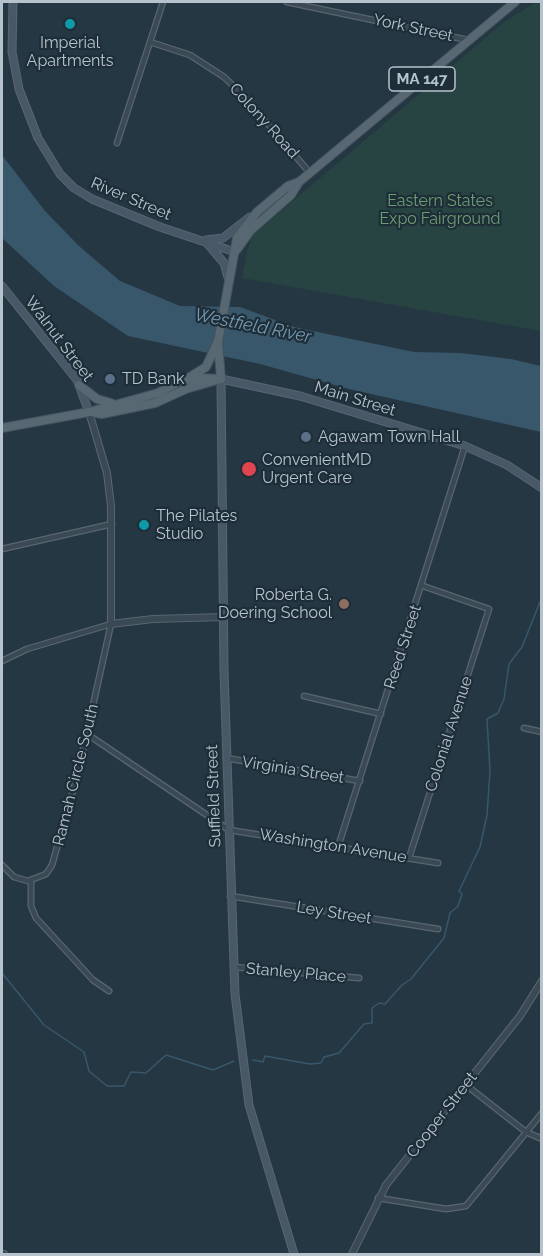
<!DOCTYPE html>
<style>
body{margin:0}
#map{position:relative;width:543px;height:1256px;overflow:hidden;background:#253743;font-family:Raleway,sans-serif}
canvas{display:block}
.frame{position:absolute;inset:0;border:3px solid #b7c3cc;pointer-events:none}
</style>
<div id="map">
<canvas width="543" height="1256"></canvas>
<div class="frame"></div>
</div>
<script>
const ctx = document.querySelector('canvas').getContext('2d');
ctx.lineJoin = 'round';
function paint(path, color) { ctx.fillStyle = color; ctx.fill(path, 'evenodd'); }
const shape = rows => new Path2D(rows.map(r => 'M' + r).join(''));
function strokePath(path, color, width, dash) { ctx.strokeStyle = color; ctx.lineWidth = width; ctx.lineCap = dash ? 'butt' : 'round'; ctx.setLineDash(dash || []); ctx.stroke(path); }
function write(font, color, halo, rows, align = 'center') {
  ctx.font = font + ' Raleway,sans-serif'; ctx.lineWidth = 4.5; ctx.setLineDash([]); ctx.textBaseline = 'middle'; ctx.strokeStyle = halo; ctx.fillStyle = color; for (const [text, x, y, turn = 0] of rows) {
    ctx.save(); ctx.translate(x, y); ctx.rotate((+turn || 0) * Math.PI / 180); ctx.textAlign = isNaN(turn) ? turn : align; if (halo) ctx.strokeText(text, 0, 0); ctx.fillText(text, 0, 0); ctx.restore();
  }
}
paint(shape([
 [536,2,542,2,541,331,242,278,247,251,254,234,503,23]
]), '#274442');
paint(shape([
 [2,155,45,211,79,246,120,281,180,306,240,307,294,327,414,352,461,353,511,359,541,366,541,432,349,389,260,364,128,336,54,286,2,238]
]), '#38576b');
strokePath(shape([
 [2,973,44,1025,84,1052,89,1071,107,1086,124,1086,131,1072,146,1073,166,1055,213,1070,234,1061],
 [253,1060,263,1062,265,1056,310,1064,321,1063,324,1057,339,1053,364,1024,372,1023,372,1008,379,1003,385,1004,402,985,411,979,444,938,450,913,458,906,462,894,459,891,480,847,487,815,490,771,487,719,498,713,504,699,509,664,522,647,542,597]
]), '#38576b', 1.5);
const minor = shape([
 [287,2,468,40],
 [150,42,190,55,224,77,243,95,310,173],
 [117,143,163,2],
 [2,549,112,524],
 [2,661,27,649,111,624,78,773,52,865,46,874,28,881,14,877,2,865],
 [304,696,381,714],
 [524,728,542,732],
 [87,734,229,830,438,863],
 [226,758,360,781],
 [338,847,465,446],
 [409,858,489,609,423,586],
 [31,881,31,906,36,918,93,980,109,991],
 [230,896,438,929],
 [234,967,359,978],
 [466,1085,526,1132,542,1139],
 [378,1198,446,1209,466,1206,542,1113]
]);
const tertiary = shape([
 [89,412,107,473,111,506,111,624,153,619,224,617],
 [2,1254,4,1254],
 [352,1254,386,1185,520,1016,542,981]
]);
const secondary = shape([
 [13,2,12,52,19,89,38,138,60,174,74,188,92,199,160,227,235,252],
 [206,240,223,238,250,217],
 [207,243,224,263,229,281],
 [2,286,77,380,89,412],
 [294,1254,249,1105,235,994,224,671,221,379,300,396,465,446,507,465,542,488]
]);
const primary = shape([
 [235,252,251,230,291,195,299,182,515,2],
 [190,377,206,367,217,343],
 [221,379,218,342,237,238,257,212,288,186,299,182],
 [79,385,97,399,111,403],
 [91,412,102,414,155,403,186,389,217,380],
 [2,428,89,412,158,393,179,382,198,378,221,379]
]);
strokePath(minor, '#586670', 7);
strokePath(tertiary, '#586670', 8);
strokePath(secondary, '#586670', 9);
strokePath(primary, '#44525c', 10);
strokePath(minor, '#3a4953', 4.5);
strokePath(tertiary, '#3a4953', 6);
strokePath(secondary, '#485866', 7);
strokePath(primary, '#586873', 8);
for (const [x, y, r, color] of [
 [70,24,6,"#0f9aa8"],
 [110,379,6,"#5c6f8a"],
 [306,437,6,"#5c6f8a"],
 [249,469,8,"#e0444e"],
 [144,525,6,"#0f9aa8"],
 [344,604,6,"#8d6e63"]
]) { const dot = new Path2D(); dot.arc(x, y, r, 0, 2 * Math.PI); ctx.fillStyle = color; ctx.fill(dot); strokePath(dot, '#1e2e38', 2); }
for (const [x, y, w] of [
 [422,79,66]
]) { const box = new Path2D(); box.roundRect(x - w / 2, y - 12, w, 24, 4.5); ctx.fillStyle = '#1e2e38'; ctx.fill(box); strokePath(box, '#b7c3cc', 1.5); }
write('bold 15px', '#b7c3cc', null, [
 ["MA 147",422,79]
]);
write('16px', '#b7c3cc', '#1e2e38', [
 ["York Street",413,28,12],
 ["Colony Road",264,121,48],
 ["River Street",131,199,23],
 ["Walnut Street",59,339,53],
 ["Main Street",355,399,17],
 ["Reed Street",403,647,-72],
 ["Colonial Avenue",449,734,-72],
 ["Virginia Street",293,770,9],
 ["Ramah Circle South",76,775,-76],
 ["Suffield Street",214,796,-92],
 ["Washington Avenue",333,846,9],
 ["Ley Street",334,913,9],
 ["Stanley Place",296,973,5],
 ["Cooper Street",442,1115,-52]
]);
write('16px', '#b7c3cc', '#1e2e38', [
 ["Imperial",70,43,"center"],
 ["Apartments",70,61,"center"],
 ["TD Bank",122,379],
 ["Agawam Town Hall",318,437],
 ["ConvenientMD",262,460],
 ["Urgent Care",262,478],
 ["The Pilates",156,516],
 ["Studio",156,534],
 ["Roberta G.",332,595,"right"],
 ["Doering School",332,613,"right"]
], 'left');
write('16px', '#6d9e70', '#1e2e38', [
 ["Eastern States",440,201],
 ["Expo Fairground",440,219]
]);
write('italic 18px', '#7699b1', '#1e2e38', [
 ["Westfield River",253,326,11]
]);
</script>
